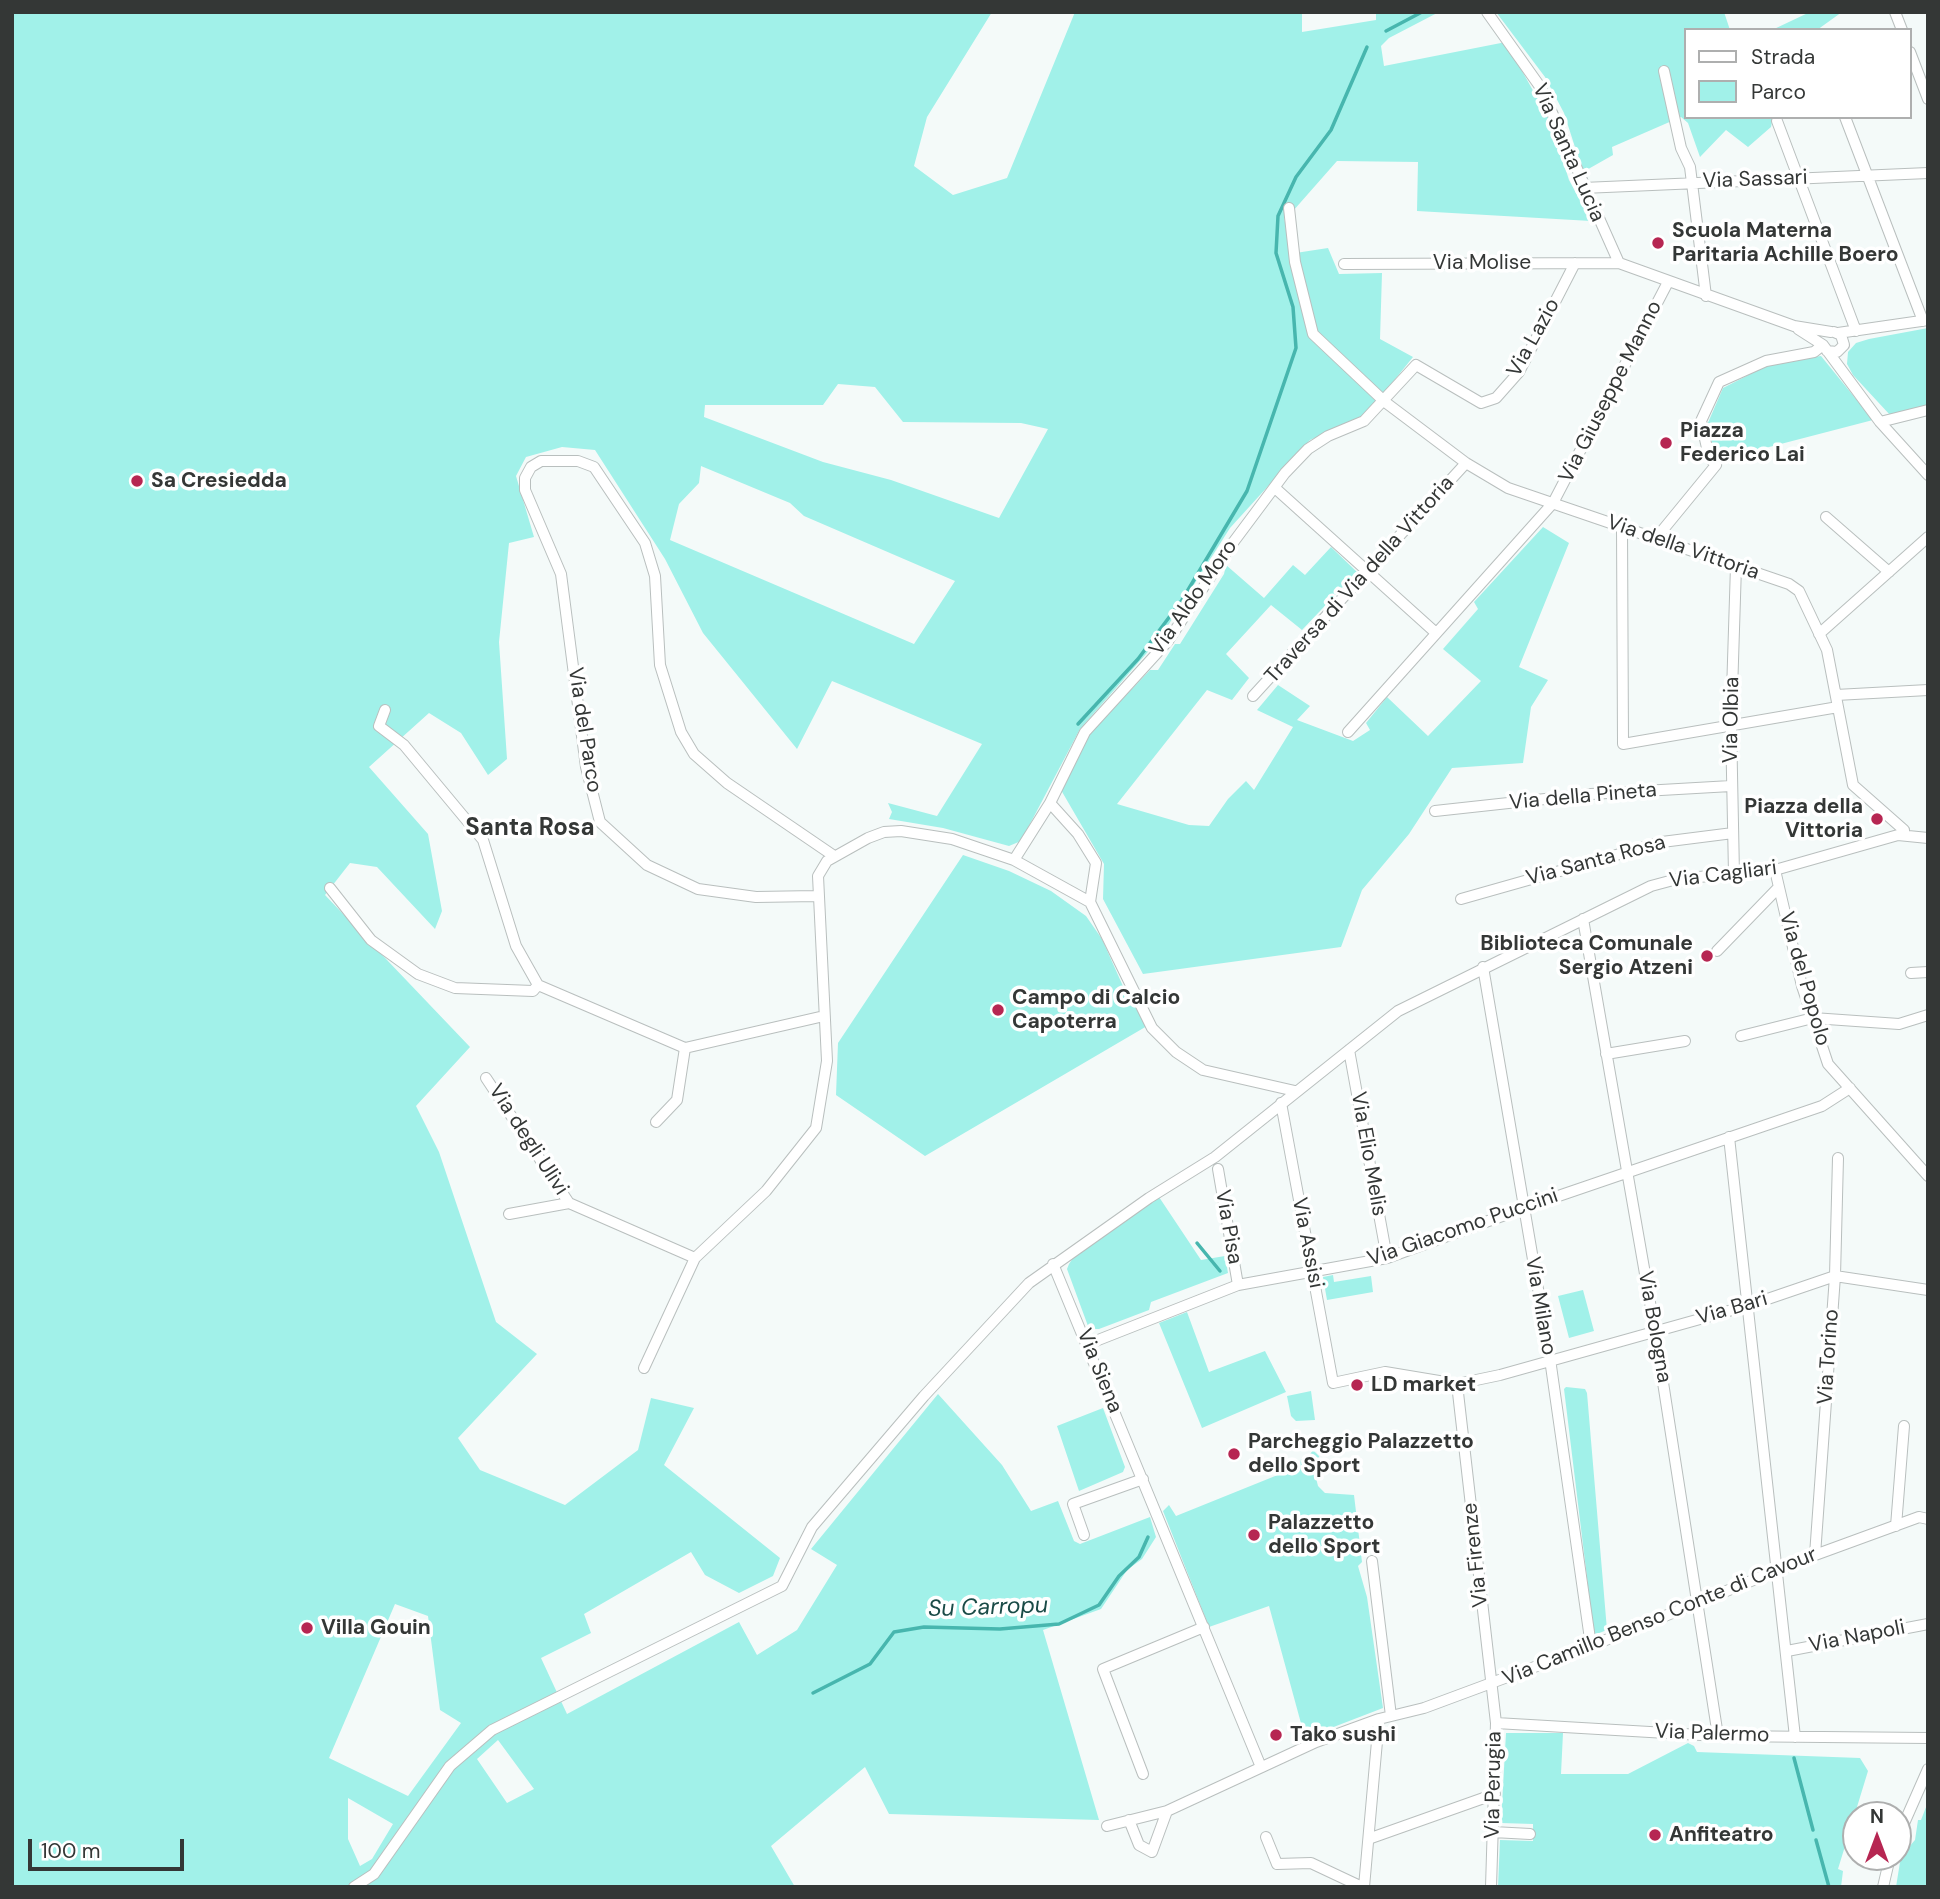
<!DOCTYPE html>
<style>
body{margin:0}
#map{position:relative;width:1940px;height:1899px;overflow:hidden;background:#f4faf9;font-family:"DM Sans",sans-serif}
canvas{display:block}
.frame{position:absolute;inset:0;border:14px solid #343736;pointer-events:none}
.legend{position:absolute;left:1684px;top:28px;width:228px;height:91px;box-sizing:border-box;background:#fff;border:2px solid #aeafaf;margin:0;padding:9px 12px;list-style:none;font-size:21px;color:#343736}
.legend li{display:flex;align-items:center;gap:14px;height:35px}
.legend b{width:35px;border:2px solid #aeafaf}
.north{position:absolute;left:1842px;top:1801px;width:70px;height:70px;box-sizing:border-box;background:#fff;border:2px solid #aeafaf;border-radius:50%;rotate:0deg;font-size:19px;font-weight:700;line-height:28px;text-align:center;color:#343736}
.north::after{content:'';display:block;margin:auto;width:24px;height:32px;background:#b62652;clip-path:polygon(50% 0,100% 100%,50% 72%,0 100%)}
.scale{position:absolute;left:28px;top:1839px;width:156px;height:32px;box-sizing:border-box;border:4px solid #343736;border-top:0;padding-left:9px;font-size:21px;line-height:24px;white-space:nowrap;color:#343736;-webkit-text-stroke:5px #fff;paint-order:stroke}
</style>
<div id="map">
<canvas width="1940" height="1899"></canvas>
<div class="frame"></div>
<ul class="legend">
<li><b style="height:9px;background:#fff"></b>Strada</li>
<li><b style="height:19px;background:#a1f1e9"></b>Parco</li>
</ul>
<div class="north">N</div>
<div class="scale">100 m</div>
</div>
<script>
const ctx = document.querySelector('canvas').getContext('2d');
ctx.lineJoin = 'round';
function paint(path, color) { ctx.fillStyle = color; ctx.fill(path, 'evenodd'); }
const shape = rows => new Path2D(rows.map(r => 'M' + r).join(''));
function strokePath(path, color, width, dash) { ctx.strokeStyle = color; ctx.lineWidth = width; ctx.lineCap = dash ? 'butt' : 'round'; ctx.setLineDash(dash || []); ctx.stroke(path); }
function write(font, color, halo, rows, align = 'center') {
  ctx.font = font + ' "DM Sans",sans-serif'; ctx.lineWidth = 7; ctx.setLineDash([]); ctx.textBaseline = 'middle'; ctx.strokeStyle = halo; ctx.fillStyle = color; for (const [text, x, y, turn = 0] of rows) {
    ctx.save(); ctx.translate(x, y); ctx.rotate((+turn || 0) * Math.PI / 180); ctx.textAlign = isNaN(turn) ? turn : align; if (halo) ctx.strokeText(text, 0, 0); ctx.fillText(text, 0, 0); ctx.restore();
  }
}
paint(shape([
 [12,12,992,12,927,117,914,166,953,195,1007,178,1075,12,1302,12,1302,32,1376,20,1376,12,1439,12,1389,38,1381,46,1384,66,1506,42,1551,123,1569,180,1591,221,1417,211,1418,162,1337,161,1293,211,1287,211,1284,215,1289,254,1328,248,1339,274,1382,273,1380,339,1413,357,1367,414,1310,440,1230,528,1160,638,1080,729,1021,841,1009,846,943,828,889,819,892,812,888,803,937,816,982,744,861,693,832,681,797,749,703,633,665,559,595,450,562,447,526,457,516,476,534,537,509,543,499,642,507,759,488,775,461,733,429,713,369,767,428,834,442,911,435,929,377,867,350,863,325,895,470,1047,416,1106,439,1152,496,1322,537,1354,458,1438,480,1470,565,1505,638,1450,651,1398,694,1408,664,1465,780,1558,773,1576,739,1593,705,1575,691,1552,584,1614,591,1633,541,1658,567,1714,739,1622,757,1655,797,1630,837,1565,811,1549,938,1394,1002,1465,1031,1511,1058,1501,1074,1541,1080,1544,1150,1517,1156,1537,1142,1559,1127,1570,1101,1609,1043,1630,1099,1820,889,1814,865,1767,771,1846,795,1887,12,1887],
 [838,384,875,387,903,422,1021,423,1048,429,999,518,891,480,823,462,704,417,705,405,823,405],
 [701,466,790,503,804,516,955,581,914,644,670,540,679,504,699,483],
 [395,1604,428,1616,440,1710,461,1723,408,1796,329,1758],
 [498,1740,534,1789,507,1803,477,1759],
 [348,1798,393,1824,372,1859,360,1866,348,1839],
 [1496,12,1724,12,1730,30,1686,30,1686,117,1773,117,1771,127,1748,147,1726,130,1700,157,1688,123,1681,117,1612,147,1613,155,1583,172,1564,113,1545,77],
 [1810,12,1842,12,1817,30,1772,30],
 [1928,328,1928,406,1890,415,1853,375,1847,364,1848,352,1856,343,1869,339],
 [1821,356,1873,420,1723,459,1716,457,1707,425,1723,388,1774,362],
 [1543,527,1569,543,1519,667,1548,680,1531,707,1523,763,1452,768,1409,834,1362,890,1341,947,1143,974,1103,899,1104,864,1061,790,1091,732,1150,670,1158,670,1175,644,1180,644,1224,574,1226,565,1264,598,1293,565,1305,575,1331,547,1357,572,1302,630,1271,605,1226,654,1249,678,1232,700,1207,690,1117,804,1189,825,1209,826,1228,799,1246,781,1254,790,1293,727,1257,710,1278,685,1310,706,1297,720,1353,741,1370,730,1366,723,1387,697,1428,736,1481,681,1443,649,1478,609,1474,602],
 [963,855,1009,871,1051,891,1086,916,1102,939,1126,993,1147,1026,925,1156,836,1095,838,1043],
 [1159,1197,1201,1260,1225,1256,1228,1273,1151,1302,1149,1310,1099,1329,1092,1329,1088,1326,1067,1269,1069,1264,1075,1255],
 [1333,1275,1334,1282,1371,1276,1373,1292,1327,1300,1323,1277],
 [1583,1290,1594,1331,1569,1338,1558,1296],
 [1187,1312,1209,1372,1265,1351,1286,1392,1202,1428,1159,1323],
 [1566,1387,1585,1389,1587,1393,1607,1630,1594,1635,1564,1389],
 [1311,1391,1315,1420,1296,1421,1291,1416,1287,1396],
 [1103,1408,1125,1467,1123,1472,1079,1491,1057,1426],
 [1313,1450,1319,1456,1320,1463,1314,1470,1318,1486,1325,1493,1354,1495,1362,1562,1358,1566,1367,1597,1383,1708,1305,1738,1269,1606,1209,1627,1163,1511,1169,1505,1176,1516,1300,1466,1301,1459,1306,1460],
 [1506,1733,1563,1733,1561,1774,1628,1774,1688,1743,1694,1746,1697,1752,1860,1758,1868,1771,1838,1869,1843,1871,1841,1887,1498,1887,1500,1840,1533,1841,1533,1824,1501,1823],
 [1928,1802,1928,1887,1896,1887,1901,1856,1915,1840,1918,1820,1921,1820]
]), '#a1f1e9');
strokePath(shape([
 [1386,31,1422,12],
 [1078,724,1138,659,1182,600,1247,491,1296,348,1293,307,1276,253,1278,216,1296,177,1331,130,1367,47],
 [1197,1243,1220,1271],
 [813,1693,870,1664,894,1632,924,1627,1000,1629,1059,1624,1099,1605,1119,1576,1139,1557,1148,1537],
 [1794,1758,1813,1830],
 [1816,1840,1829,1887]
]), '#47b6ae', 3.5);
const minor = shape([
 [1487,12,1541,88,1619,263],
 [1895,12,1902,30],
 [1910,52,1928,99],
 [1664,71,1681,148,1690,167,1706,296],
 [1845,117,1923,321],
 [1777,121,1856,331],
 [1583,188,1928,173],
 [1289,208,1295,262,1313,334,1385,402,1466,463,1508,488,1789,584,1799,591,1827,650,1853,785,1904,830,1904,835],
 [1344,264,1619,263,1794,326,1831,332],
 [1798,329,1823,345,1880,422,1928,475],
 [1838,333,1928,320],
 [1827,351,1837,352,1844,345,1841,335,1834,332],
 [1880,422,1928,410],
 [1275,488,1436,633],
 [1826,517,1889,572],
 [1622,527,1623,744,1838,707],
 [1657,537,1716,465,1709,457,1701,421,1719,382,1766,361,1814,352,1823,345],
 [1819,634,1928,537],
 [1836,695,1928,690],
 [1253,696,1466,463],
 [385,710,379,726,404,745,483,840,516,946,538,985,685,1048,824,1016],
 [1348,732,1553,503,1668,282],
 [1050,803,1078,834,1096,863,1090,902],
 [1435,811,1591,794,1731,786],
 [1014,860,1050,803,1085,732,1168,641,1232,544,1285,473,1308,449,1328,436,1364,421,1416,365,1481,403,1496,398,1519,372,1575,263],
 [1775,870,1802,986,1828,1064,1928,1176],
 [1734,874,1731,724,1736,566],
 [330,888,371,940,418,974,455,988,533,991,538,985],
 [816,896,756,897,698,889,647,865,600,822,586,767,561,574,525,490,525,478,531,467,541,461,578,461,594,467,645,543,655,576,660,665,681,732,694,754,727,783,834,856],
 [1461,899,1662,842,1733,833],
 [1583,919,1655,1331,1718,1736],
 [1717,951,1779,887],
 [1483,967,1550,1359,1591,1646],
 [1911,973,1928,972],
 [1741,1036,1813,1018,1899,1024,1928,1015],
 [1349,1050,1387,1258],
 [1606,1054,1685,1041],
 [486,1078,569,1203,695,1258],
 [1281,1103,1333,1383,1385,1372,1457,1384,1500,1375,1750,1305,1835,1276,1928,1290],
 [656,1122,677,1100,685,1048],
 [1729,1137,1795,1737],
 [1218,1169,1238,1285],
 [509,1214,569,1203],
 [1053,1264,1261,1767],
 [1088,1344,1238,1285,1387,1258,1535,1204,1822,1106,1850,1088],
 [644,1368,695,1258,766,1191,816,1128,827,1061,818,876,827,861,868,838,884,832,901,831,952,839,1014,860,1090,902,1152,1028,1176,1052,1203,1070,1295,1091],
 [1457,1384,1496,1723,1491,1887],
 [1896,1526,1904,1426],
 [1084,1535,1073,1504,1143,1479],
 [1815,1555,1835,1276,1838,1158],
 [1372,1561,1391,1716],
 [1787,1651,1928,1624],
 [1496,1723,1718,1736,1928,1738],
 [1143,1774,1103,1669,1204,1627],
 [1167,1811,1316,1742,1379,1719,1424,1708,1591,1646,1815,1555,1919,1517,1928,1519],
 [1107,1826,1167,1811,1152,1852,1139,1845,1129,1820],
 [1493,1832,1530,1834],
 [1266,1837,1277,1864,1311,1863,1362,1887],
 [1898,1837,1928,1769],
 [1371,1838,1495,1794],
 [354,1887,374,1874,450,1766,492,1730,782,1586,812,1527,924,1396,1029,1283,1149,1198,1215,1157,1398,1011,1651,886,1677,879,1775,870,1898,835,1928,838],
 [1364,1887,1379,1719],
 [1883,1887,1890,1857]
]);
strokePath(minor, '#b9bfbe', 12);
strokePath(minor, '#fff', 10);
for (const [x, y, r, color] of [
 [1658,243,7,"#b62652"],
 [1666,443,7,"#b62652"],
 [137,481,7,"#b62652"],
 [1877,819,7,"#b62652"],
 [1707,956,7,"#b62652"],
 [998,1010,7,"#b62652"],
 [1357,1385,7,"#b62652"],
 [1234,1454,7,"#b62652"],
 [1254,1535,7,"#b62652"],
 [307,1628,7,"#b62652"],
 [1276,1735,7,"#b62652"],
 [1655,1835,7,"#b62652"]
]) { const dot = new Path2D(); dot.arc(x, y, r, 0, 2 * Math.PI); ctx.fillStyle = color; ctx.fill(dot); strokePath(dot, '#fff', 2.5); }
write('21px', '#343736', '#fff', [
 ["Via Santa Lucia",1568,153,66],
 ["Via Sassari",1755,180,-2],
 ["Via Molise",1482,263],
 ["Via Lazio",1534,338,-61],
 ["Via Giuseppe Manno",1611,392,-63],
 ["Via della Vittoria",1683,548,19],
 ["Traversa di Via della Vittoria",1360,580,-48],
 ["Via Aldo Moro",1194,598,-55],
 ["Via Olbia",1732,720,-89],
 ["Via del Parco",584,730,81],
 ["Via della Pineta",1583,797,-5],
 ["Via Santa Rosa",1596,861,-15],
 ["Via Cagliari",1723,875,-7],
 ["Via del Popolo",1804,979,74],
 ["Via degli Ulivi",528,1140,57],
 ["Via Elio Melis",1368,1154,80],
 ["Via Pisa",1228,1227,80],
 ["Via Giacomo Puccini",1463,1228,-19],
 ["Via Assisi",1307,1243,79],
 ["Via Milano",1540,1306,80],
 ["Via Bari",1732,1309,-16],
 ["Via Bologna",1654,1327,80],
 ["Via Torino",1829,1357,-86],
 ["Via Siena",1099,1371,68],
 ["Via Firenze",1476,1555,-96],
 ["Via Camillo Benso Conte di Cavour",1660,1617,-22],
 ["Via Napoli",1857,1637,-11],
 ["Via Palermo",1712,1734,2],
 ["Via Perugia",1494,1785,-89]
]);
write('bold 21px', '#343736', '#fff', [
 ["Scuola Materna",1672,231],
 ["Paritaria Achille Boero",1672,255],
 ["Piazza",1680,431],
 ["Federico Lai",1680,455],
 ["Sa Cresiedda",151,481],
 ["Piazza della",1863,807,"right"],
 ["Vittoria",1863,831,"right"],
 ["Biblioteca Comunale",1693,944,"right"],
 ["Sergio Atzeni",1693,968,"right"],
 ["Campo di Calcio",1012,998],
 ["Capoterra",1012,1022],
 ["LD market",1371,1385],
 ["Parcheggio Palazzetto",1248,1442],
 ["dello Sport",1248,1466],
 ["Palazzetto",1268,1523],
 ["dello Sport",1268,1547],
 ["Villa Gouin",321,1628],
 ["Tako sushi",1290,1735],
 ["Anfiteatro",1669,1835]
], 'left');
write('italic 23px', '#1a4b47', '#fff', [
 ["Su Carropu",988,1608,-2]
]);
write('bold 24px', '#343736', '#fff', [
 ["Santa Rosa",530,829]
]);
</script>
